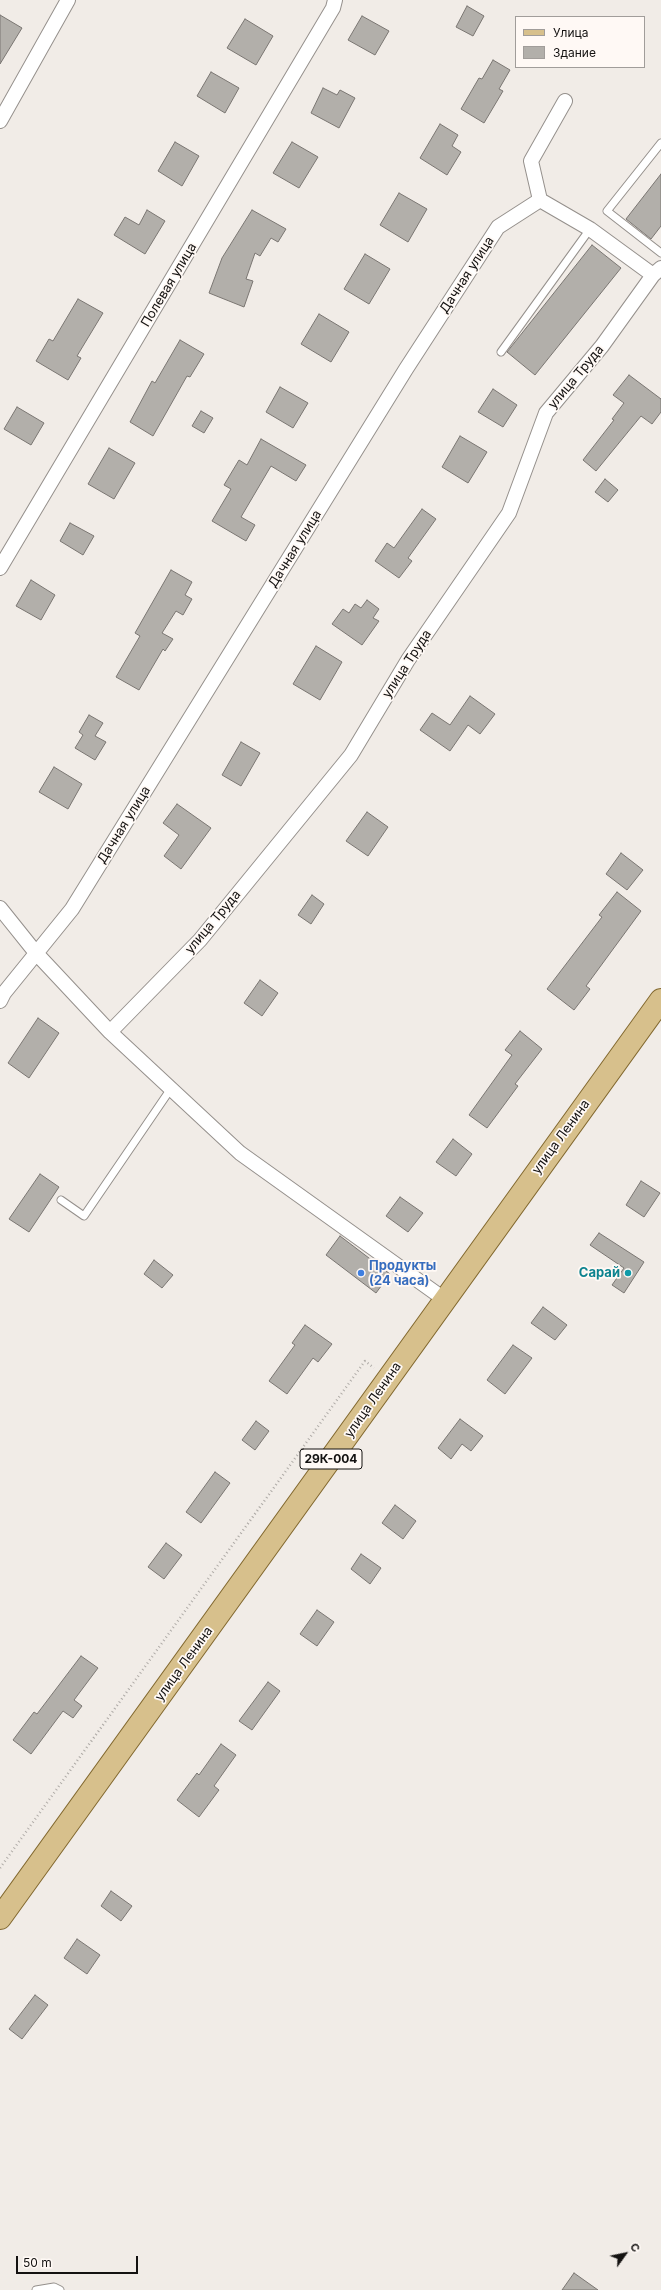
<!DOCTYPE html>
<meta charset="utf-8">
<style>
body{margin:0}
#map{position:relative;width:661px;height:2290px;overflow:hidden;background:#f1ece7;font-family:Inter,sans-serif}
canvas{display:block}
.legend{position:absolute;left:515px;top:16px;width:130px;height:52px;box-sizing:border-box;background:#fff9f5;border:1px solid #a19d9a;margin:0;padding:5px 7px;list-style:none;font-size:12px;color:#141211}
.legend li{display:flex;align-items:center;gap:8px;height:20px}
.legend b{width:20px;border:1px solid #a19d9a}
.north{position:absolute;left:605px;top:2234px;width:40px;height:40px;-webkit-text-stroke:3px #fff9f5;paint-order:stroke;rotate:57deg;font-size:11px;font-weight:700;line-height:16px;text-align:center;color:#141211}
.north::after{content:'';display:block;margin:auto;width:14px;height:18px;background:#141211;clip-path:polygon(50% 0,100% 100%,50% 72%,0 100%)}
.scale{position:absolute;left:16px;top:2256px;width:122px;height:18px;box-sizing:border-box;border:2px solid #141211;border-top:0;padding-left:5px;font-size:12px;line-height:14px;white-space:nowrap;color:#141211;-webkit-text-stroke:3px #fff9f5;paint-order:stroke}
</style>
<div id="map">
<canvas width="661" height="2290"></canvas>
<ul class="legend">
<li><b style="height:5px;background:#d7c08c"></b>Улица</li>
<li><b style="height:11px;background:#b2afaa"></b>Здание</li>
</ul>
<div class="north">С</div>
<div class="scale">50 m</div>
</div>
<script>
const ctx = document.querySelector('canvas').getContext('2d');
ctx.lineJoin = 'round';
function paint(path, color) { ctx.fillStyle = color; ctx.fill(path, 'evenodd'); }
const shape = rows => new Path2D(rows.map(r => 'M' + r).join(''));
function strokePath(path, color, width, dash) { ctx.strokeStyle = color; ctx.lineWidth = width; ctx.lineCap = dash ? 'butt' : 'round'; ctx.setLineDash(dash || []); ctx.stroke(path); }
function write(font, color, halo, rows, align = 'center') {
  ctx.font = font + ' Inter,sans-serif'; ctx.lineWidth = 3.5; ctx.setLineDash([]); ctx.textBaseline = 'middle'; ctx.strokeStyle = halo; ctx.fillStyle = color; for (const [text, x, y, turn = 0] of rows) {
    ctx.save(); ctx.translate(x, y); ctx.rotate((+turn || 0) * Math.PI / 180); ctx.textAlign = isNaN(turn) ? turn : align; if (halo) ctx.strokeText(text, 0, 0); ctx.fillText(text, 0, 0); ctx.restore();
  }
}
const building = shape([
 [467,6,484,16,473,36,456,27,467,6],
 [0,15,22,28,0,64,0,15],
 [362,16,389,31,375,55,348,40,362,16],
 [245,19,273,36,256,65,227,48,245,19],
 [493,60,510,70,499,89,503,91,484,123,461,109,479,78,482,79,493,60],
 [211,72,239,88,225,113,197,96,211,72],
 [323,88,337,95,340,90,355,98,339,128,311,113,323,88],
 [440,124,458,135,452,146,461,152,447,175,420,158,440,124],
 [175,142,199,156,182,186,158,171,175,142],
 [292,142,318,157,299,188,273,173,292,142],
 [661,174,661,226,651,239,626,219,661,174],
 [399,193,427,209,408,242,380,225,399,193],
 [147,210,165,221,145,254,114,235,125,217,139,225,147,210],
 [252,210,286,229,278,242,271,238,260,256,255,253,246,279,253,281,244,307,209,293,222,258,252,210],
 [592,245,621,268,535,375,507,352,592,245],
 [365,254,390,269,369,304,344,289,365,254],
 [78,299,103,313,77,356,81,358,68,380,36,361,49,339,53,341,78,299],
 [319,314,349,332,331,362,301,344,319,314],
 [180,340,204,354,190,377,187,376,153,436,130,422,152,381,155,383,180,340],
 [629,375,661,399,661,412,652,424,641,416,596,471,583,460,614,420,612,419,624,403,613,395,629,375],
 [280,387,308,403,293,428,266,412,280,387],
 [493,389,517,405,503,427,478,412,493,389],
 [17,407,44,423,31,445,4,429,17,407],
 [201,411,213,418,204,433,192,426,201,411],
 [460,436,487,452,468,483,442,467,460,436],
 [261,439,306,465,296,481,271,466,241,517,255,525,246,541,212,521,231,489,224,485,239,460,247,465,261,439],
 [109,448,135,463,114,499,88,484,109,448],
 [605,479,618,490,608,502,595,492,605,479],
 [422,509,436,519,408,558,412,561,399,578,375,561,387,543,394,548,422,509],
 [70,523,94,536,83,555,60,541,70,523],
 [171,570,192,582,185,595,192,599,183,615,176,611,162,633,173,639,165,651,163,649,139,690,116,677,140,636,135,633,171,570],
 [31,580,55,595,41,620,16,606,31,580],
 [367,600,379,609,373,618,379,621,362,645,332,624,343,609,349,613,355,604,361,608,367,600],
 [316,646,342,662,320,700,293,684,316,646],
 [470,696,495,714,480,734,468,725,450,751,420,730,432,713,450,725,470,696],
 [89,715,103,723,95,736,106,742,95,760,75,748,83,735,79,732,89,715],
 [241,742,260,753,241,786,222,775,241,742],
 [54,767,82,784,68,809,39,792,54,767],
 [177,804,211,828,181,869,164,856,179,835,163,823,177,804],
 [367,812,388,827,368,856,346,841,367,812],
 [621,853,643,870,627,890,606,874,621,853],
 [617,892,641,911,586,986,590,989,574,1010,547,989,602,917,599,915,617,892],
 [312,895,324,904,311,924,298,915,312,895],
 [260,980,278,993,262,1016,244,1003,260,980],
 [38,1018,59,1033,29,1078,8,1063,38,1018],
 [520,1031,542,1049,515,1084,518,1086,487,1128,469,1115,512,1055,505,1050,520,1031],
 [453,1139,472,1154,456,1176,436,1162,453,1139],
 [40,1174,59,1187,29,1232,9,1219,40,1174],
 [641,1181,660,1193,644,1217,626,1205,641,1181],
 [400,1197,423,1213,408,1232,386,1216,400,1197],
 [599,1233,644,1262,624,1293,612,1285,624,1268,590,1245,599,1233],
 [340,1236,390,1274,376,1293,326,1255,340,1236],
 [154,1260,173,1275,162,1288,144,1274,154,1260],
 [543,1307,567,1325,555,1340,531,1323,543,1307],
 [305,1325,332,1344,318,1362,313,1358,287,1394,269,1381,295,1345,292,1343,305,1325],
 [513,1345,532,1358,505,1394,487,1380,513,1345],
 [460,1419,483,1436,471,1451,462,1444,451,1459,438,1448,460,1419],
 [256,1421,269,1431,255,1450,242,1440,256,1421],
 [215,1472,230,1483,201,1523,186,1512,215,1472],
 [395,1505,416,1521,403,1539,382,1523,395,1505],
 [166,1543,182,1555,164,1579,148,1567,166,1543],
 [361,1554,381,1568,370,1584,351,1569,361,1554],
 [317,1610,334,1622,317,1646,300,1634,317,1610],
 [81,1656,98,1668,74,1700,82,1706,73,1718,63,1711,31,1754,13,1740,34,1712,37,1714,81,1656],
 [268,1682,280,1691,252,1730,239,1721,268,1682],
 [221,1744,236,1755,214,1786,219,1790,199,1817,177,1800,197,1773,199,1775,221,1744],
 [111,1891,132,1906,121,1921,101,1906,111,1891],
 [77,1939,100,1955,87,1974,64,1958,77,1939],
 [35,1995,48,2005,22,2039,9,2029,35,1995],
 [574,2273,598,2290,562,2290,574,2273]
]);
paint(building, '#b2afaa');
strokePath(building, '#7a7672', 1);
const service = shape([
 [661,143,607,211,661,253],
 [501,352,590,229],
 [61,1200,84,1216,170,1090],
 [36,2290,54,2287,60,2290]
]);
const minor = shape([
 [0,121,68,0],
 [540,200,590,229,653,275],
 [0,568,333,8,335,0],
 [0,908,36,953,110,1032,240,1153,444,1299],
 [0,1001,4,993,72,909,406,369,498,227,540,200,531,161,565,101],
 [110,1032,200,940,351,755,408,660,509,513,546,413,602,346,653,275,661,268]
]);
const primary = shape([
 [0,1918,661,1000]
]);
strokePath(service, '#95908c', 9);
strokePath(minor, '#95908c', 16);
strokePath(primary, '#82682f', 24);
strokePath(shape([
 [0,1868,365,1361,374,1368]
]), '#aeaaa6', 2.5, [1, 3]);
strokePath(service, '#fff', 7);
strokePath(minor, '#fff', 14);
strokePath(primary, '#d7c08c', 22);
for (const [x, y, r, color] of [
 [361,1273,4,"#3f7fe0"],
 [628,1273,4,"#0f9aa8"]
]) { const dot = new Path2D(); dot.arc(x, y, r, 0, 2 * Math.PI); ctx.fillStyle = color; ctx.fill(dot); strokePath(dot, '#fff9f5', 1.5); }
for (const [x, y, w] of [
 [331,1459,62]
]) { const box = new Path2D(); box.roundRect(x - w / 2, y - 10, w, 20, 3); ctx.fillStyle = '#fff9f5'; ctx.fill(box); strokePath(box, '#141211', 1); }
write('bold 12px', '#141211', null, [
 ["29К-004",331,1459]
]);
write('13px', '#141211', '#fff9f5', [
 ["Дачная улица",467,275,-57],
 ["Полевая улица",169,285,-59],
 ["улица Труда",576,377,-50],
 ["Дачная улица",295,549,-58],
 ["улица Труда",407,664,-57],
 ["Дачная улица",124,825,-58],
 ["улица Труда",213,922,-50],
 ["улица Ленина",561,1137,-54],
 ["улица Ленина",373,1400,-55],
 ["улица Ленина",184,1664,-54]
]);
write('bold 13px', '#366cbe', '#fff9f5', [
 ["Продукты",369,1266],
 ["(24 часа)",369,1281]
], 'left');
write('bold 13px', '#0d838f', '#fff9f5', [
 ["Сарай",620,1273]
], 'right');
</script>
